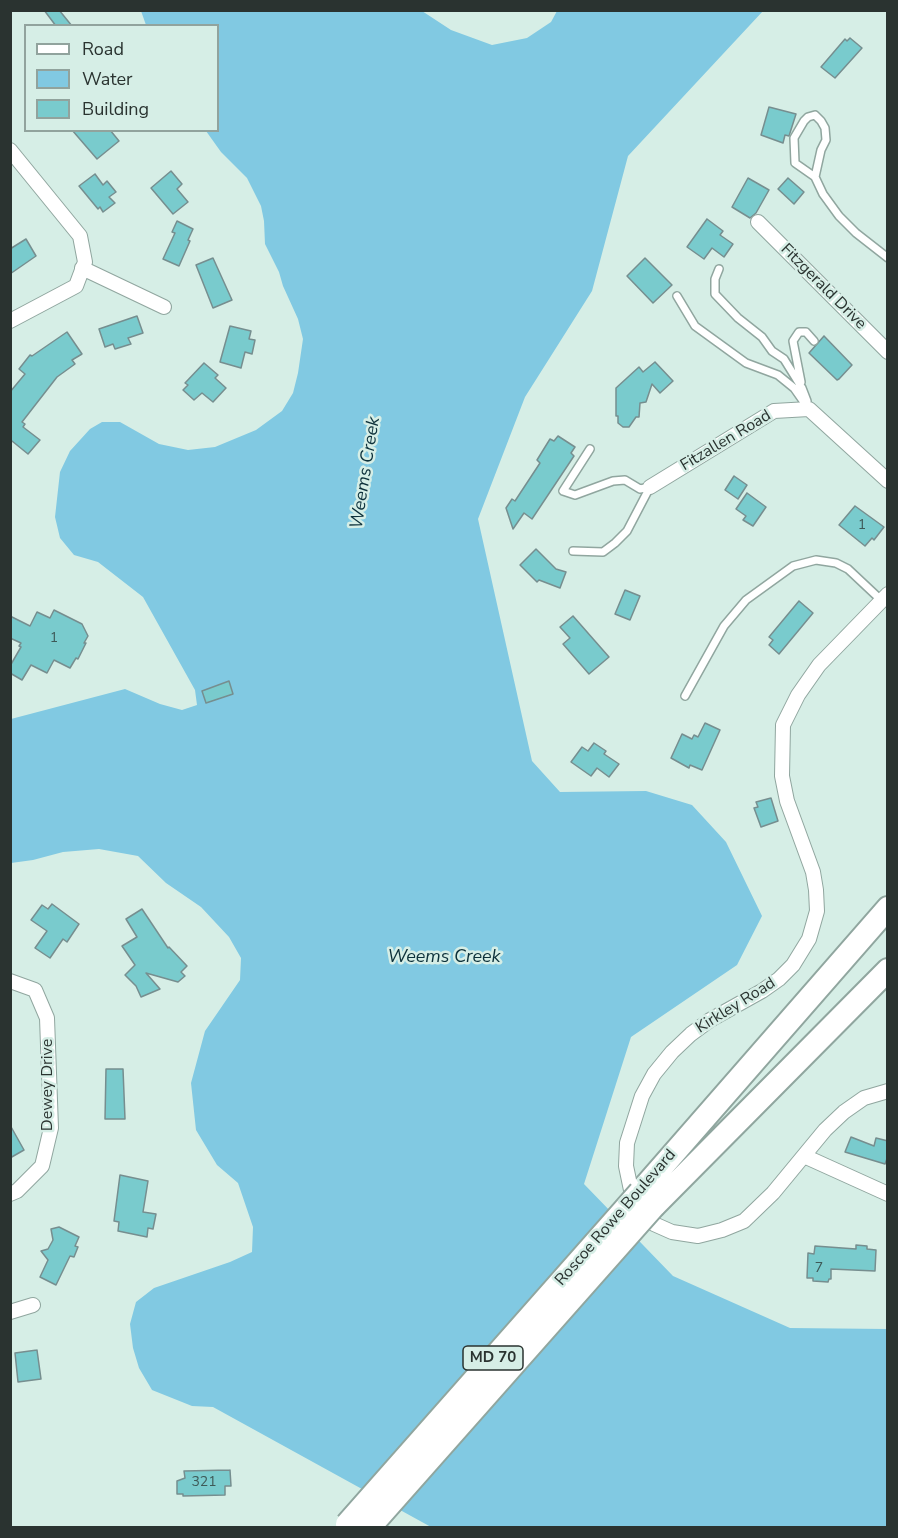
<!DOCTYPE html>
<style>
body{margin:0}
#map{position:relative;width:898px;height:1538px;overflow:hidden;background:#d6eee6;font-family:"Nunito Sans",sans-serif}
canvas{display:block}
.frame{position:absolute;inset:0;border:12px solid #2a3330;pointer-events:none}
.legend{position:absolute;left:24px;top:24px;width:195px;height:108px;box-sizing:border-box;background:#d6eee6;border:2px solid #91a39d;margin:0;padding:8px 10px;list-style:none;font-size:18px;color:#2a3330}
.legend li{display:flex;align-items:center;gap:12px;height:30px}
.legend b{width:30px;border:2px solid #91a39d}
</style>
<div id="map">
<canvas width="898" height="1538"></canvas>
<div class="frame"></div>
<ul class="legend">
<li><b style="height:8px;background:#fff"></b>Road</li>
<li><b style="height:16px;background:#81c9e2"></b>Water</li>
<li><b style="height:16px;background:#79cbcd"></b>Building</li>
</ul>
</div>
<script>
const ctx = document.querySelector('canvas').getContext('2d');
ctx.lineJoin = 'round';
function paint(path, color) { ctx.fillStyle = color; ctx.fill(path, 'evenodd'); }
const shape = rows => new Path2D(rows.map(r => 'M' + r).join(''));
function strokePath(path, color, width, dash) { ctx.strokeStyle = color; ctx.lineWidth = width; ctx.lineCap = dash ? 'butt' : 'round'; ctx.setLineDash(dash || []); ctx.stroke(path); }
function write(font, color, halo, rows, align = 'center') {
  ctx.font = font + ' "Nunito Sans",sans-serif'; ctx.lineWidth = 5; ctx.setLineDash([]); ctx.textBaseline = 'middle'; ctx.strokeStyle = halo; ctx.fillStyle = color; for (const [text, x, y, turn = 0] of rows) {
    ctx.save(); ctx.translate(x, y); ctx.rotate((+turn || 0) * Math.PI / 180); ctx.textAlign = isNaN(turn) ? turn : align; if (halo) ctx.strokeText(text, 0, 0); ctx.fillText(text, 0, 0); ctx.restore();
  }
}
paint(shape([
 [141,11,422,11,451,30,492,45,527,38,551,22,557,11,763,11,628,156,592,291,525,397,478,519,532,761,560,792,646,791,692,805,726,842,762,916,737,965,631,1037,584,1184,673,1276,790,1328,887,1329,887,1527,431,1527,213,1407,192,1406,152,1390,139,1368,133,1348,130,1324,136,1302,154,1288,230,1262,252,1252,253,1227,238,1183,217,1165,196,1130,191,1083,205,1031,240,980,241,958,229,937,201,907,166,883,138,856,99,849,63,852,33,860,11,863,11,719,125,689,160,704,182,710,197,705,195,690,143,597,98,562,74,555,60,538,55,517,60,472,70,451,90,429,102,422,120,422,159,444,188,450,215,447,256,430,282,411,293,393,298,373,303,339,298,319,283,286,279,272,265,244,264,221,261,206,247,178,221,152,206,131,218,130,218,26,146,25]
]), '#81c9e2');
const building = shape([
 [44,10,59,10,72,26,56,26,44,10],
 [850,38,862,48,835,78,821,67,845,39,847,41,850,38],
 [769,107,796,114,789,136,785,135,783,143,761,135,769,107],
 [72,130,110,130,119,141,97,159,72,130],
 [171,171,182,184,177,189,188,202,173,214,151,188,171,171],
 [95,174,103,185,107,181,116,192,109,197,115,203,103,212,100,207,98,209,79,186,95,174],
 [748,178,769,190,756,213,750,218,732,207,748,178],
 [788,178,804,192,794,204,778,189,788,178],
 [707,219,723,231,720,235,733,244,724,257,712,248,704,259,687,247,707,219],
 [177,221,193,229,188,240,190,241,179,266,163,259,175,233,172,232,177,221],
 [26,239,36,256,10,274,10,249,26,239],
 [213,258,232,300,213,308,196,265,213,258],
 [645,258,672,285,653,303,627,276,645,258],
 [137,316,143,333,128,338,131,344,115,349,113,344,105,347,99,329,137,316],
 [230,326,251,331,249,339,255,340,252,354,245,352,241,368,220,362,230,326],
 [67,332,82,354,72,360,75,364,57,377,22,422,25,424,23,427,40,440,28,454,12,441,10,444,10,392,25,374,19,369,30,355,32,356,67,332],
 [824,336,852,365,839,379,837,380,809,353,824,336],
 [655,362,673,381,660,393,652,384,646,402,640,403,639,417,636,417,629,427,623,427,618,423,618,416,616,416,616,388,639,367,643,372,655,362],
 [204,363,218,375,215,378,226,388,213,402,202,393,194,400,183,390,188,385,185,383,204,363],
 [558,436,575,447,571,453,574,456,532,519,524,513,513,529,506,508,512,499,515,501,540,463,537,460,550,439,554,441,558,436],
 [734,476,747,485,738,499,725,490,734,476],
 [747,493,766,507,753,526,743,520,746,516,736,509,747,493],
 [855,506,884,527,874,540,872,538,865,546,839,525,855,506],
 [536,549,556,569,566,572,560,588,539,580,537,582,520,565,536,549],
 [625,590,640,596,630,620,615,614,625,590],
 [799,601,813,613,779,654,769,645,773,640,769,637,799,601],
 [54,610,82,624,88,636,84,643,86,643,78,659,76,658,70,668,54,660,47,673,31,665,22,680,10,673,10,666,21,647,19,646,21,643,10,638,10,616,30,626,37,612,50,618,54,610],
 [573,616,609,657,589,674,563,644,570,638,560,627,573,616],
 [229,681,233,694,206,703,202,691,229,681],
 [705,723,720,730,702,770,690,765,689,768,671,758,682,734,692,739,694,735,698,737,705,723],
 [594,743,606,751,604,754,619,764,609,777,597,768,591,776,571,762,582,747,588,751,594,743],
 [771,798,778,821,761,827,754,808,758,807,756,802,771,798],
 [52,904,79,924,67,942,63,939,50,958,35,948,47,931,31,920,42,905,48,909,52,904],
 [142,909,168,948,169,947,187,966,181,972,185,976,178,982,146,973,160,989,141,997,136,986,125,975,135,965,122,946,137,937,126,919,142,909],
 [106,1069,123,1069,125,1119,105,1119,106,1069],
 [10,1125,24,1150,10,1158,10,1125],
 [851,1137,874,1146,876,1138,888,1141,888,1156,885,1164,845,1152,851,1137],
 [120,1175,148,1181,143,1212,156,1214,153,1229,148,1228,147,1237,118,1231,119,1222,114,1221,120,1175],
 [59,1227,79,1237,75,1246,78,1247,74,1257,70,1256,56,1285,40,1277,48,1260,41,1251,48,1249,53,1240,51,1229,59,1227],
 [856,1245,867,1246,867,1249,876,1250,875,1271,831,1269,831,1279,829,1279,828,1282,813,1281,813,1278,807,1278,808,1253,814,1254,815,1246,856,1249,856,1245],
 [37,1350,41,1379,18,1382,15,1353,37,1350],
 [230,1470,231,1486,225,1486,225,1495,183,1496,183,1494,177,1494,177,1481,185,1478,184,1471,230,1470]
]);
paint(building, '#79cbcd');
strokePath(building, '#768e8f', 1.5);
const lane = shape([
 [815,177,821,150,826,140,825,128,821,121,815,115,808,117,804,121,794,138,795,163,815,177,823,194,839,216,856,233,888,258],
 [719,269,715,279,715,294,738,318,762,337,772,351,784,359,802,388,807,401],
 [677,296,695,326,746,363,778,375,794,388,808,408],
 [801,382,793,341,799,332,806,332,814,341],
 [590,449,563,491,575,495,613,481,625,480,640,489,650,487],
 [573,551,603,552,615,543,627,531,650,487],
 [685,696,724,626,746,600,793,566,816,560,836,563,848,569,881,600]
]);
const street = shape([
 [10,150,80,236,85,262,76,286,10,321],
 [758,222,888,352],
 [82,268,164,307],
 [650,487,774,411,809,409,888,481],
 [888,594,819,665,798,695,783,725,782,776,787,801,813,872,816,890,817,911,809,939,793,965,779,979,762,991,710,1020,691,1034,672,1052,654,1074,642,1096,627,1143,626,1166,631,1190,640,1209,654,1224,672,1232,698,1236,722,1230,744,1221,773,1193,825,1130,844,1112,864,1098,888,1091],
 [10,981,35,990,47,1018,51,1128,42,1166,17,1191,10,1194],
 [804,1156,888,1194],
 [10,1312,33,1305]
]);
const primary = shape([
 [640,1192,888,908],
 [654,1206,888,970]
]);
strokePath(lane, '#90a69f', 10);
strokePath(street, '#90a69f', 16);
strokePath(primary, '#90a69f', 26);
strokePath(lane, '#fff', 7);
strokePath(street, '#fff', 14);
strokePath(primary, '#fff', 22);
const primaryBridge = shape([
 [347,1524,640,1192],
 [369,1528,654,1206]
]);
strokePath(primaryBridge, '#90a69f', 26, []);
strokePath(primaryBridge, '#fff', 22);
write('14px', '#3e5957', null, [
 ["1",862,526],
 ["1",54,639],
 ["7",819,1269],
 ["321",204,1483]
]);
for (const [x, y, w] of [
 [493,1358,60]
]) { const box = new Path2D(); box.roundRect(x - w / 2, y - 12, w, 24, 4.5); ctx.fillStyle = '#d6eee6'; ctx.fill(box); strokePath(box, '#2a3330', 1.5); }
write('bold 15px', '#2a3330', null, [
 ["MD 70",493,1358]
]);
write('16px', '#2a3330', '#d6eee6', [
 ["Fitzgerald Drive",823,287,45],
 ["Fitzallen Road",726,441,-31],
 ["Kirkley Road",736,1006,-32],
 ["Dewey Drive",48,1085,-90],
 ["Roscoe Rowe Boulevard",616,1218,-49]
]);
write('italic 18px', '#0c303a', '#d6eee6', [
 ["Weems Creek",366,473,-81],
 ["Weems Creek",444,958]
]);
</script>
